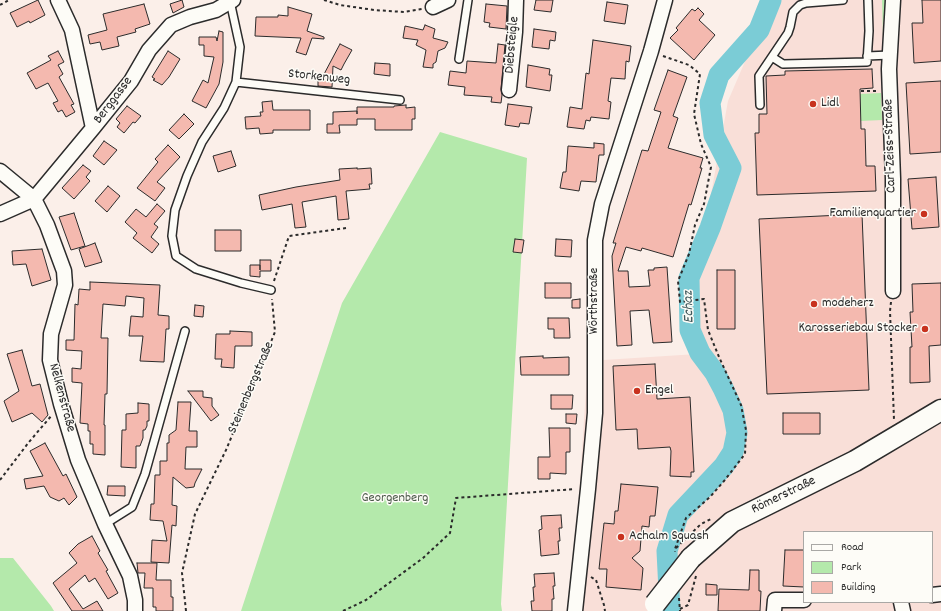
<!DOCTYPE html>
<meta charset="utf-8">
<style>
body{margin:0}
#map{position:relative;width:941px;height:611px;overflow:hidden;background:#fbefe9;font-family:Dekko,sans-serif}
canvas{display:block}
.legend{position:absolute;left:803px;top:531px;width:130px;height:72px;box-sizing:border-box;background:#fdfcf7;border:1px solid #a9a8a5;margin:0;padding:5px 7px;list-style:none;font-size:12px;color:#2b2b2b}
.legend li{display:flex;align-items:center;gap:8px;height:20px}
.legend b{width:20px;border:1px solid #a9a8a5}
</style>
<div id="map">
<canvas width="941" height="611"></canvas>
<ul class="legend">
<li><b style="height:5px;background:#fdfcf7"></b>Road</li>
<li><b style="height:11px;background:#b4e9ab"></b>Park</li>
<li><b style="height:11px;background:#f4b9af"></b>Building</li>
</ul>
</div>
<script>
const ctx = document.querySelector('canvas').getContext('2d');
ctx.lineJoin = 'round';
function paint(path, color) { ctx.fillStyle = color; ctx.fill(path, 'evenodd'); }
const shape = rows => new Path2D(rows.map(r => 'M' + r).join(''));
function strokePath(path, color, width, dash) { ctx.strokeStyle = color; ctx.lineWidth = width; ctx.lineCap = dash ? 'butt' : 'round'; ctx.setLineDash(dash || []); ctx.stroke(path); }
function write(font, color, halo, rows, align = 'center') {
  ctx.font = font + ' Dekko,sans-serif'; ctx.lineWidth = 3; ctx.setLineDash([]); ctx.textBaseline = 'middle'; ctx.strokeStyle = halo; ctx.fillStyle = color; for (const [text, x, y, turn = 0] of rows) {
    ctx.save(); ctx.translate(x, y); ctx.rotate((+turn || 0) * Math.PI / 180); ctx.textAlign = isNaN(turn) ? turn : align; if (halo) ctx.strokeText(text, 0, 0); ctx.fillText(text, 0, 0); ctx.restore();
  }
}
paint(shape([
 [765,0,941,0,941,611,573,611,572,598,588,361,697,354,693,292,728,101,762,22],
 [804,532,932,532,932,602,804,602]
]), '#f9dfd8');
paint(shape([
 [882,0,886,0,884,38,883,38],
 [881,93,882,120,861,121,860,94],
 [440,132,527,158,501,604,502,611,241,611,342,303],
 [0,558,13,558,51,606,54,611,0,611]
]), '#b4e9ab');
strokePath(shape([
 [670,611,667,551,678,515,724,466,733,452,737,433,733,410,723,388,715,373,700,353,690,330,689,278,710,228,731,168,714,135,710,103,719,75,759,30,771,0]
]), '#7bccd6', 21);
const building = shape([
 [38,0,45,15,30,23,29,21,17,27,10,13,38,0],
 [182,0,184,7,173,13,170,4,182,0],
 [536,0,553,0,551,12,534,10,536,0],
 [922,0,941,0,941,61,914,63,912,23,923,23,922,0],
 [607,2,628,5,625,24,604,21,607,2],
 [144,4,150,24,135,29,136,32,117,37,119,46,102,50,100,42,90,44,88,35,107,30,103,14,144,4],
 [486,4,507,6,506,29,489,27,490,23,484,22,486,4],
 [288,7,312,14,307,31,324,37,324,39,312,38,306,55,296,52,301,38,255,36,256,17,278,17,278,15,288,16,288,7],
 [698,8,704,14,699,20,715,35,694,60,670,38,678,30,676,28,692,9,695,11,698,8],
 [425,25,435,29,433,38,448,42,445,48,438,51,436,62,433,64,433,68,423,67,426,50,416,45,418,40,403,38,405,26,423,30,425,25],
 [534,29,556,32,555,41,550,40,549,49,532,47,534,29],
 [219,31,223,32,223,62,219,84,206,108,192,101,203,80,208,83,214,57,204,56,204,45,199,45,199,37,216,37,217,41,219,31],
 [593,40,631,46,629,62,626,61,625,79,611,78,608,101,611,102,609,119,591,117,590,121,586,120,584,129,567,127,570,107,582,109,586,73,589,74,593,40],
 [340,44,352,50,344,64,341,70,333,66,332,87,318,86,318,76,323,76,340,44],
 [498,44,505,45,501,89,502,95,501,103,491,102,492,97,464,95,465,87,448,85,450,71,466,73,467,61,496,63,498,44],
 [58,51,64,62,58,65,63,74,59,77,74,104,71,105,75,112,66,117,62,110,58,112,53,103,58,101,48,83,36,89,27,73,51,60,48,56,58,51],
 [168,51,180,59,169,77,162,85,153,80,155,79,152,77,168,51],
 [375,63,390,64,390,76,374,74,375,63],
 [528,65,550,69,549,75,552,75,550,91,526,87,528,65],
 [872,69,873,88,860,89,861,129,865,129,866,166,875,166,876,191,757,195,755,133,759,133,759,114,767,114,766,76,785,75,785,71,872,69],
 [668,70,687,77,673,116,678,118,668,148,703,158,700,168,702,168,691,205,689,204,673,257,642,248,641,251,626,247,618,271,628,271,629,287,650,286,648,270,654,270,654,268,667,267,672,342,653,343,649,310,630,311,632,345,617,346,612,256,616,243,613,243,642,150,648,151,661,112,654,110,668,70],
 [941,81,941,152,910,154,906,83,941,81],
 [272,101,273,110,310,110,310,130,273,130,273,133,260,134,259,128,246,129,245,117,261,116,260,112,263,112,262,102,272,101],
 [508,104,532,107,529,124,520,123,519,127,505,125,508,104],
 [406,105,406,108,415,107,415,119,412,119,412,130,375,130,375,119,357,119,357,125,339,125,340,133,327,133,327,124,333,124,333,112,357,111,357,114,357,107,394,107,394,106,406,105],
 [127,106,141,116,135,123,133,122,124,133,117,127,120,123,116,119,127,106],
 [184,114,194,124,179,139,169,130,184,114],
 [104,141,117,150,104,165,93,156,104,141],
 [594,143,604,144,604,155,599,155,596,182,581,181,579,191,560,188,563,172,566,172,568,146,594,148,594,143],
 [168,145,180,157,157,182,165,188,155,201,137,188,158,162,155,159,168,145],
 [231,151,236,166,218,172,213,156,231,151],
 [83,165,91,171,86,177,90,181,74,199,62,188,83,165],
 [357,168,357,169,371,168,372,184,369,184,370,189,346,191,349,219,338,220,336,196,302,202,306,227,295,228,292,204,262,210,259,195,296,187,340,180,339,169,357,168],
 [936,177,939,227,912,229,908,179,936,177],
 [108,186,120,196,107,212,95,201,108,186],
 [157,204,165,211,154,224,158,227,151,237,159,244,152,253,133,238,137,233,125,222,136,209,146,217,157,204],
 [74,213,85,246,71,250,59,217,74,213],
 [862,214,869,390,767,394,759,219,862,214],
 [215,230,241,230,241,251,215,251,215,230],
 [515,239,524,240,522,253,513,252,515,239],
 [556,239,572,240,571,257,555,256,556,239],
 [95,243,102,262,85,267,79,249,95,243],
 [42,249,51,280,32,286,26,264,13,265,12,251,42,249],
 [260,260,271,260,271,271,260,271,260,277,250,276,250,265,260,265,260,270,260,260],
 [717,270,735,270,735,329,717,329,717,270],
 [90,282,160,285,158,315,169,316,169,329,166,329,164,362,140,361,143,336,129,336,131,316,143,317,144,298,126,296,125,306,103,304,101,338,108,338,107,394,105,394,104,425,105,425,105,455,93,454,93,444,90,444,90,431,88,431,88,424,80,423,82,383,72,382,72,368,81,369,82,351,66,350,66,340,74,340,75,304,78,305,79,289,90,290,90,282],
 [545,283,571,283,571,298,545,298,545,283],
 [941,283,941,345,929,346,930,382,910,383,910,347,912,347,910,312,913,312,912,284,941,283],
 [580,299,580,308,572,308,572,300,580,299],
 [195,305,204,306,203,317,194,316,195,305],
 [548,318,569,318,570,338,554,338,554,329,548,329,548,318],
 [230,331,252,332,252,346,235,346,234,368,221,367,222,359,215,359,216,334,230,334,230,331],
 [22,350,32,386,40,384,48,415,42,422,32,413,12,422,4,401,19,391,7,354,22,350],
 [543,356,543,358,569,357,569,375,521,375,520,357,543,356],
 [655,364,657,399,690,397,694,472,691,472,691,477,670,476,671,451,670,447,638,449,637,429,616,430,613,366,655,364],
 [188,391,203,391,203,397,212,398,212,406,219,415,211,421,188,391],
 [551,395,573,395,572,409,551,409,551,395],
 [178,402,191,402,189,431,197,431,197,447,186,447,185,469,202,469,195,483,194,487,186,488,173,477,172,505,177,506,176,526,172,525,169,563,151,562,152,540,167,541,163,521,150,520,151,504,154,504,155,475,160,475,160,461,167,461,167,443,169,443,169,435,176,430,178,402],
 [138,403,149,404,149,421,147,421,147,426,145,430,143,430,143,438,140,446,136,446,136,468,121,467,122,430,126,430,126,414,138,413,138,403],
 [783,413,820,413,820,434,783,434,783,413],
 [566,414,577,414,576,424,566,423,566,414],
 [549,428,570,428,570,452,566,452,566,474,550,473,550,479,538,479,538,457,550,457,549,428],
 [45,443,63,476,66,474,77,497,69,505,64,498,59,501,50,497,44,486,26,489,24,479,43,476,30,451,45,443],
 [621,484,658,487,655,516,650,516,649,527,642,526,640,551,632,558,643,568,641,590,606,587,607,569,599,569,604,523,614,524,615,511,618,511,621,484],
 [108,486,125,486,125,496,107,495,108,486],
 [561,515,562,528,559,528,560,541,558,541,559,554,541,556,539,530,542,529,541,516,561,515],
 [92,536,100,551,98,553,108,570,106,571,118,593,108,599,95,578,89,582,85,575,69,589,83,609,97,601,103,611,72,611,53,583,77,563,69,553,78,544,92,536],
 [785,550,804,550,804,587,783,586,785,550],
 [137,563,157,563,156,580,171,580,171,597,173,597,173,611,156,611,156,607,153,607,153,588,144,588,145,573,138,573,137,563],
 [750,570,759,570,759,591,761,591,760,611,718,611,719,589,749,590,750,570],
 [554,573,555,586,553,586,554,599,552,599,552,611,532,611,531,601,534,601,533,587,535,587,534,574,554,573],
 [706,584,717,585,717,595,706,595,706,584]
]);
paint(building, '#f4b9af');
strokePath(building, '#2b2b2b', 1);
const lane = shape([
 [230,1,240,47,236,82,224,108,202,142,187,176,175,210,172,236,176,256,196,269,241,283,271,290],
 [867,56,890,55],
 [772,57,783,64,867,62,869,31,868,0],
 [459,59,468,0],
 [236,82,400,100],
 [760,105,759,76,788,33,790,27,793,12,800,5,806,3,843,0],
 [105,524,132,507,145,474,185,331]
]);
const street = shape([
 [58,0,72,30,93,128],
 [893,0,889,69,893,179,893,291],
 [433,7,448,0],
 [509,90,515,32,516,0],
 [0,171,34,199,47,225,64,271,65,285,51,334,50,360,61,404,78,460,105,524,130,576,135,600,135,611],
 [0,214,34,199,93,128,131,81,149,50,171,25,190,17,216,10,233,0],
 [932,595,941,594],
 [901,602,903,611],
 [575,611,588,489,595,413,595,240,602,204,651,51,665,0],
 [774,611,775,600,804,600]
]);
const secondary = shape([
 [691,558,732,522,855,461,941,410]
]);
strokePath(lane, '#2b2b2b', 10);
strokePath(street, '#2b2b2b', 17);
strokePath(secondary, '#2b2b2b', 23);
strokePath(shape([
 [324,0,340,5,374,10,404,12,422,9],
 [0,5,9,0],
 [663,56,689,65,700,74,694,114,701,144,711,167,704,204,695,225,689,254,678,281,680,302,704,299,708,330,719,357,741,405,746,430,745,454,724,481,710,497,686,518,675,549,675,552],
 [861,91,877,91,877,89],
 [274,281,289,236,346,228],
 [891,302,890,311,894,420],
 [0,480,29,442,52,415],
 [676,548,701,524,711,519],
 [591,577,596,580,604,605,605,611],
 [679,598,680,611],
 [680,609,688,605,696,576],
 [186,611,182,573,195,514,226,450,275,332,272,299],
 [343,611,366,600,423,558,450,533,456,498,575,489]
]), '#2b2b2b', 2, [3, 3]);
strokePath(lane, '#fdfcf7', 7);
strokePath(street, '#fdfcf7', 14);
strokePath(secondary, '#fdfcf7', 20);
const secondaryBridge = shape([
 [655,604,691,558]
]);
strokePath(secondaryBridge, '#2b2b2b', 23, []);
strokePath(secondaryBridge, '#fdfcf7', 20);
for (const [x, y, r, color] of [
 [813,104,4,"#c8321e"],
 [924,214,4,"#c8321e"],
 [814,304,4,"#c8321e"],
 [925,329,4,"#c8321e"],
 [637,391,4,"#c8321e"],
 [621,537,4,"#c8321e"]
]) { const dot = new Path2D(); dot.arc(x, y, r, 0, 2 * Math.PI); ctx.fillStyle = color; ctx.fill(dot); strokePath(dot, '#fdfcf7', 1.5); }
write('14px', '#2b2b2b', '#fdfcf7', [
 ["Diebsteigle",513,45,-85],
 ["Storkenweg",319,78,6],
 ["Berggasse",114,101,-53],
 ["Carl-Zeiss-Straße",891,146,-92],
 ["Wörthstraße",595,301,-90],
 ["Steinenbergstraße",252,388,-67],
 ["Nelkenstraße",61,398,75],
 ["Römerstraße",784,496,-26]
]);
write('14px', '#2b2b2b', '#fdfcf7', [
 ["Lidl",821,104],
 ["Familienquartier",916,214,"right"],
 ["modeherz",822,304],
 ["Karosseriebau Stocker",917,329,"right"],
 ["Engel",645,391],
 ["Achalm Squash",629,537]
], 'left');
write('14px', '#4d5a4b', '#fdfcf7', [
 ["Georgenberg",395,499]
]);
write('italic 15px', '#435b5e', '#fdfcf7', [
 ["Echaz",690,307,-92]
]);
</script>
